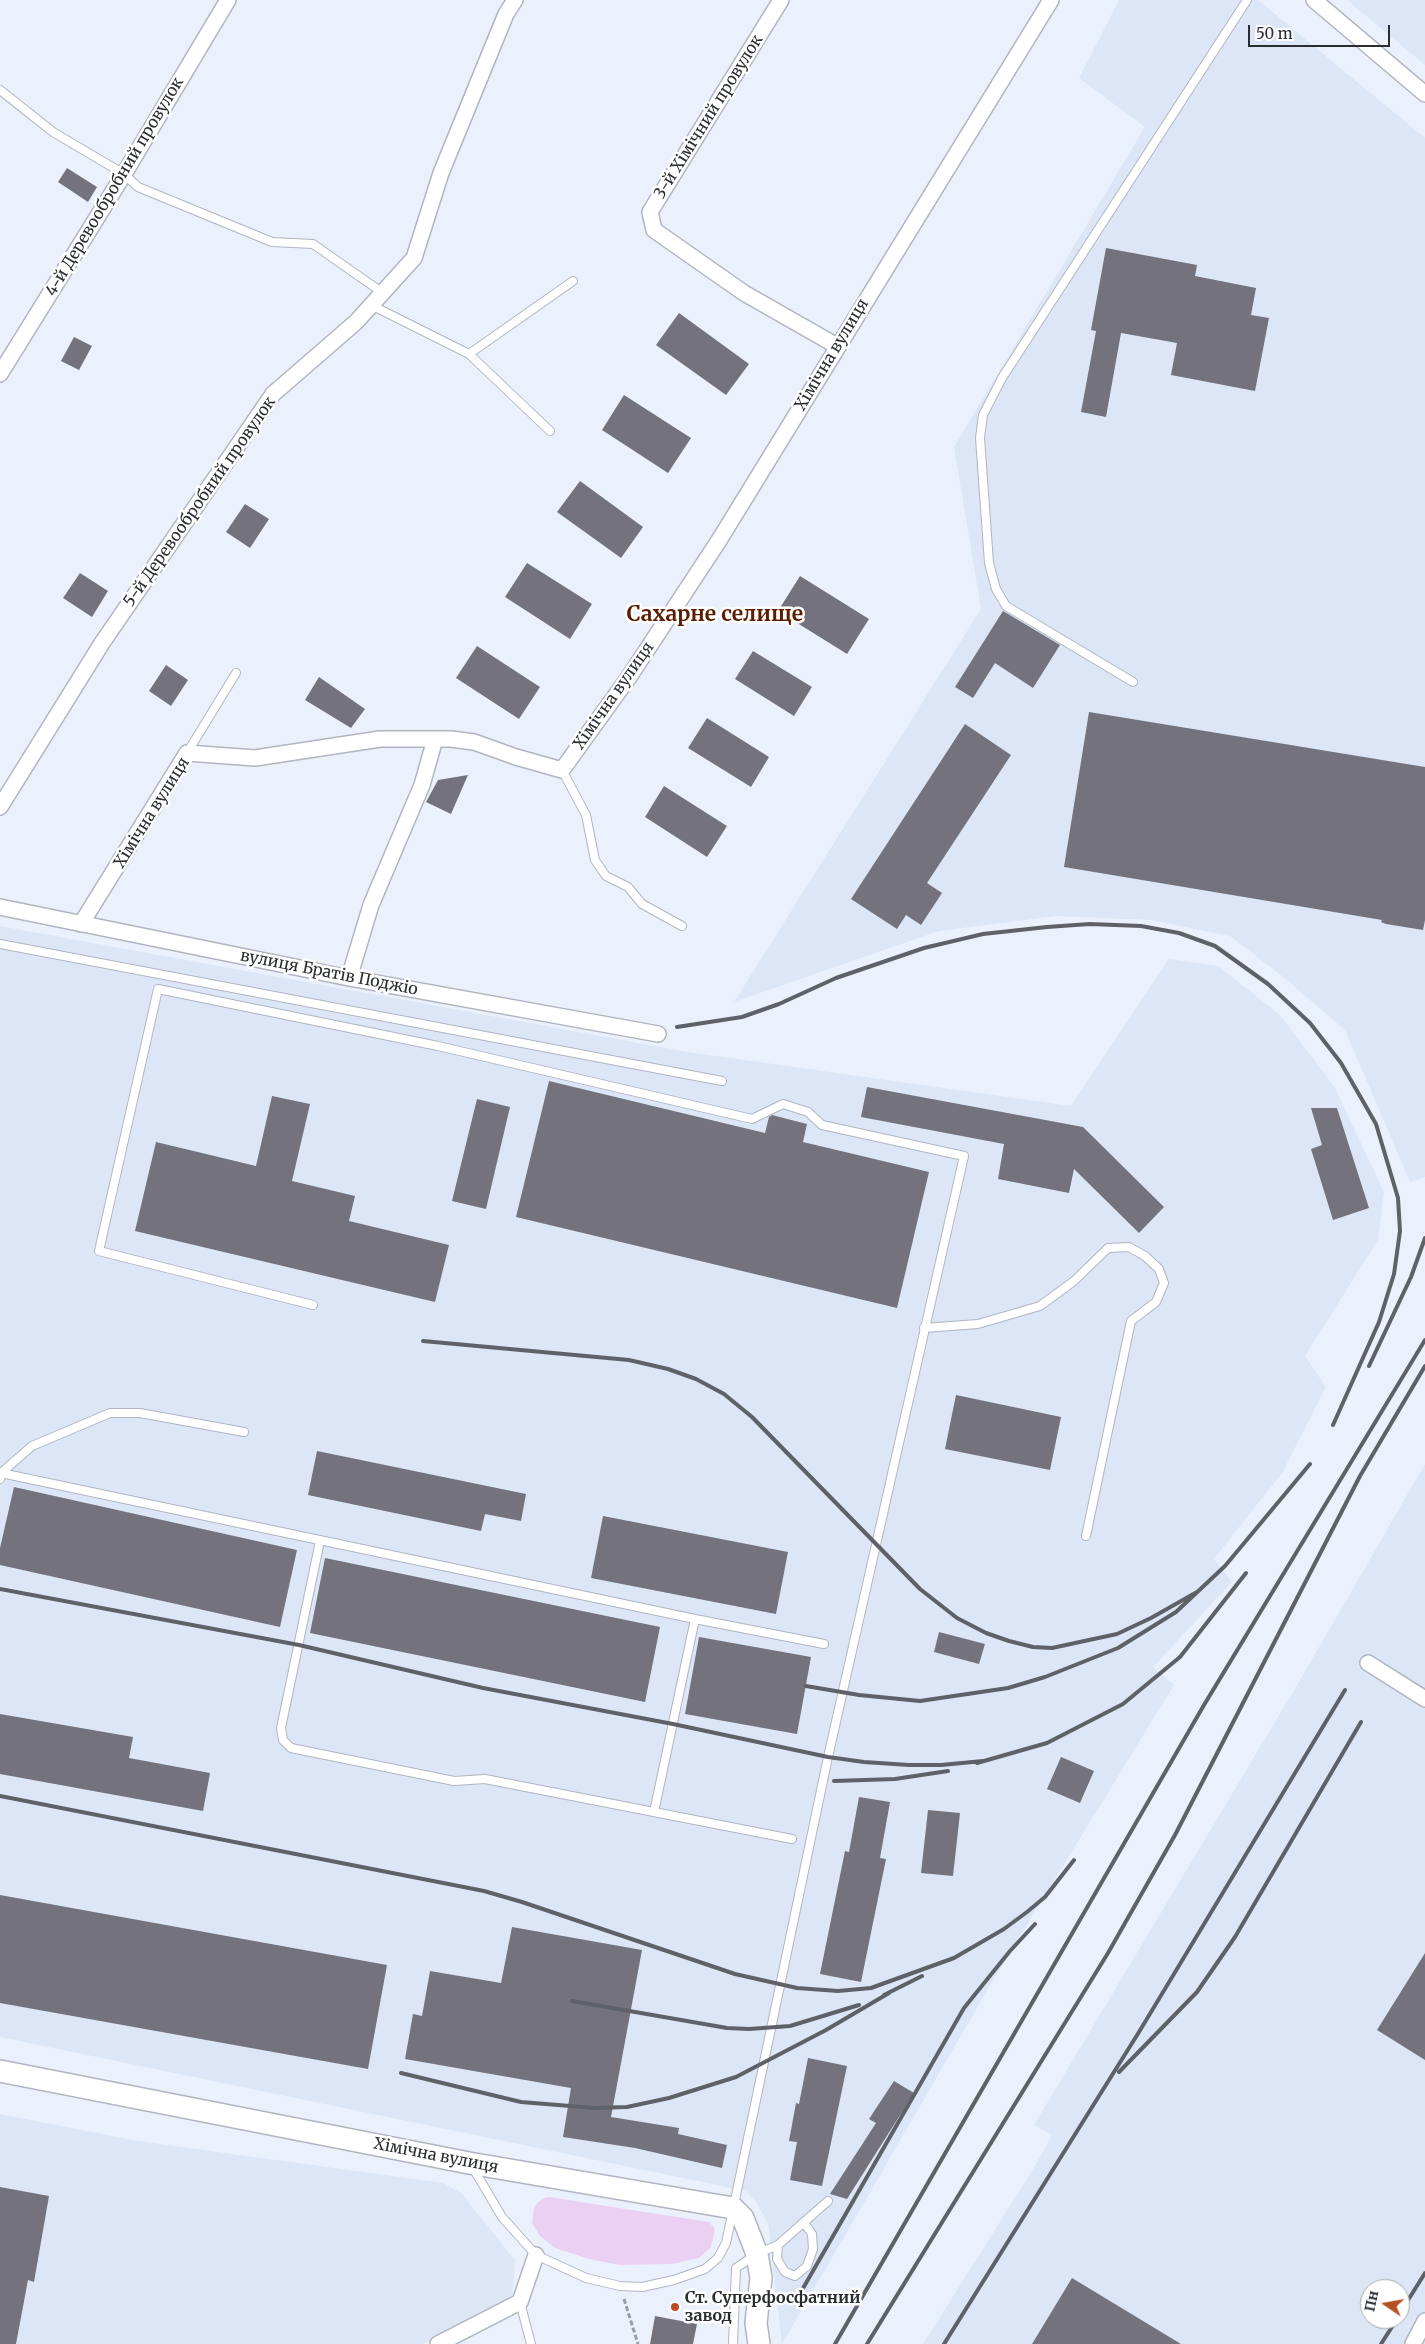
<!DOCTYPE html>
<meta charset="utf-8">
<style>
body{margin:0}
#map{position:relative;width:1425px;height:2344px;overflow:hidden;background:#ebf1fc;font-family:Merriweather,serif}
canvas{display:block}
.north{position:absolute;left:1360px;top:2279px;width:50px;height:50px;box-sizing:border-box;background:#fff;border:1px solid #a9abac;border-radius:50%;rotate:282deg;font-size:14px;font-weight:700;line-height:20px;text-align:center;color:#292c30}
.north::after{content:'';display:block;margin:auto;width:18px;height:22px;background:#b65023;clip-path:polygon(50% 0,100% 100%,50% 72%,0 100%)}
.scale{position:absolute;left:1248px;top:25px;width:142px;height:22px;box-sizing:border-box;border:2px solid #292c30;border-top:0;padding-left:6px;font-size:15px;line-height:18px;white-space:nowrap;color:#292c30;-webkit-text-stroke:4px #fff;paint-order:stroke}
</style>
<div id="map">
<canvas width="1425" height="2344"></canvas>
<div class="north">Пн</div>
<div class="scale">50 m</div>
</div>
<script>
const ctx = document.querySelector('canvas').getContext('2d');
ctx.lineJoin = 'round';
function paint(path, color) { ctx.fillStyle = color; ctx.fill(path, 'evenodd'); }
const shape = rows => new Path2D(rows.map(r => 'M' + r).join(''));
function strokePath(path, color, width, dash) { ctx.strokeStyle = color; ctx.lineWidth = width; ctx.lineCap = dash ? 'butt' : 'round'; ctx.setLineDash(dash || []); ctx.stroke(path); }
function write(font, color, halo, rows, align = 'center') {
  ctx.font = font + ' Merriweather,serif'; ctx.lineWidth = 5; ctx.setLineDash([]); ctx.textBaseline = 'middle'; ctx.strokeStyle = halo; ctx.fillStyle = color; for (const [text, x, y, turn = 0] of rows) {
    ctx.save(); ctx.translate(x, y); ctx.rotate((+turn || 0) * Math.PI / 180); ctx.textAlign = isNaN(turn) ? turn : align; if (halo) ctx.strokeText(text, 0, 0); ctx.fillText(text, 0, 0); ctx.restore();
  }
}
paint(shape([
 [1119,0,1258,0,1425,138,1425,1177,1410,1182,1345,1030,1282,976,1230,936,1151,920,1056,916,939,931,734,1002,981,609,954,447,1145,127,1079,78],
 [1347,0,1425,0,1425,65],
 [0,926,688,1052,1071,1106,1169,959,1218,966,1279,1014,1334,1086,1384,1192,1378,1240,1305,1356,1326,1387,1282,1473,1214,1559,1232,1582,1153,1667,1174,1685,995,1977,782,2344,768,2223,755,2201,746,2191,0,2037],
 [1425,1464,1425,2344,923,2344,1032,2171,1052,2135,1034,2125,1303,1675],
 [1370,2289,1400,2289,1400,2319,1370,2319],
 [0,2114,138,2141,443,2183,461,2193,515,2260,512,2299,423,2344,0,2344]
]), '#dce6f7');
paint(shape([
 [549,2197,709,2222,715,2229,713,2239,710,2248,699,2258,672,2264,620,2265,589,2259,555,2248,540,2236,532,2223,534,2209,537,2203,544,2198]
]), '#ecd0f4');
paint(shape([
 [67,168,97,187,88,202,58,182],
 [1106,248,1197,265,1195,276,1256,288,1251,315,1269,318,1255,391,1171,375,1177,343,1121,333,1106,417,1081,412,1096,331,1091,330],
 [679,313,749,364,726,395,656,345],
 [74,337,92,346,79,370,61,361],
 [624,395,691,438,668,473,602,430],
 [580,481,643,527,621,558,557,512],
 [245,504,269,519,250,548,226,532],
 [527,563,592,604,570,639,505,597],
 [80,573,108,591,92,617,63,598],
 [800,576,869,619,847,654,778,611],
 [1003,611,1060,645,1033,688,995,663,973,698,955,687],
 [477,646,540,687,519,719,456,678],
 [753,651,812,687,794,716,735,679],
 [166,665,188,680,171,706,149,691],
 [319,677,365,709,351,728,305,700],
 [1089,712,1425,767,1425,920,1423,930,1386,924,1381,922,1382,920,1064,867],
 [707,718,769,757,751,787,688,748],
 [965,724,1011,755,927,883,942,893,921,925,906,915,897,929,851,899],
 [468,775,451,814,426,802,438,780],
 [664,786,727,826,707,857,645,817],
 [549,1081,765,1133,769,1117,772,1115,807,1124,803,1142,929,1172,897,1308,516,1217],
 [867,1087,1083,1127,1164,1207,1139,1233,1074,1169,1069,1193,998,1179,1004,1144,861,1117],
 [272,1096,310,1104,292,1181,355,1196,349,1221,449,1245,435,1302,135,1231,156,1142,256,1166],
 [477,1099,510,1107,486,1209,452,1201],
 [1311,1108,1337,1108,1369,1208,1333,1220,1311,1149,1322,1145],
 [956,1395,1061,1417,1050,1470,945,1449],
 [317,1451,526,1494,521,1521,485,1514,481,1531,308,1495],
 [14,1487,297,1550,280,1627,0,1565,0,1548],
 [603,1516,788,1552,776,1614,591,1578],
 [325,1558,660,1627,645,1702,310,1633],
 [939,1632,985,1644,979,1664,934,1652],
 [699,1637,811,1657,797,1734,685,1714],
 [0,1714,133,1737,129,1758,210,1773,203,1811,0,1774],
 [1061,1757,1094,1771,1080,1803,1047,1789],
 [859,1797,890,1802,880,1858,886,1859,861,1982,820,1974,845,1851,849,1852],
 [928,1810,960,1813,953,1876,921,1873],
 [0,1895,387,1965,368,2069,0,2003],
 [512,1927,642,1950,611,2117,679,2128,678,2134,727,2145,722,2168,635,2148,563,2137,571,2088,405,2059,413,2014,422,2016,430,1971,501,1983],
 [1425,1953,1425,2060,1377,2030],
 [808,2058,847,2066,822,2186,790,2180,797,2142,789,2141,796,2103,799,2104],
 [894,2081,914,2093,847,2199,830,2194,876,2123,869,2119],
 [0,2187,49,2196,34,2282,28,2280,16,2344,0,2344],
 [1072,2278,1181,2344,1032,2344],
 [655,2316,697,2324,693,2344,650,2344]
]), '#74737d');
const service = shape([
 [0,90,53,132,124,174,138,187,272,242,313,244,383,293],
 [371,305,469,354],
 [550,431,469,354,573,281],
 [1133,682,1006,606,996,589,989,563,980,438,983,415,1002,378,1247,0],
 [187,753,236,673],
 [562,770,586,815,595,860,606,876,628,887,642,904,682,926],
 [0,944,722,1081],
 [313,1305,99,1251,158,989,438,1046,752,1119,783,1104,808,1112,822,1125,964,1156,828,1757,726,2243,718,2258,705,2269,674,2280,642,2287,620,2286,586,2278,536,2255,502,2217,473,2168],
 [924,1328,978,1324,1040,1306,1074,1281,1108,1248,1129,1247,1145,1256,1159,1269,1164,1283,1156,1302,1131,1321,1086,1536],
 [1,1473,695,1619,824,1644],
 [0,1479,1,1473,32,1446,110,1413,140,1413,244,1432],
 [320,1541,281,1728,283,1740,291,1748,454,1781,485,1779,792,1839],
 [654,1812,695,1619],
 [778,2245,777,2259,785,2272,795,2276,807,2266,813,2249,812,2234,804,2223],
 [520,2302,531,2344],
 [733,2344,736,2268,757,2254,778,2245,828,2201]
]);
const minor = shape([
 [781,0,650,212,654,230,744,293,837,346],
 [1314,0,1425,94],
 [0,374,124,174,228,0],
 [0,807,102,643,273,394,356,322,414,258,441,173,506,14,515,0],
 [0,907,349,978,658,1034],
 [81,924,187,753,255,758,380,739,451,739,474,742,516,757,562,770,629,677,718,542,1051,0],
 [349,978,371,905,422,785,435,739],
 [1368,1663,1425,1699],
 [438,2344,520,2302,536,2255],
 [1413,2344,1425,2321]
]);
const secondary = shape([
 [0,2071,469,2163,733,2208,743,2218,757,2254,761,2278,756,2323,759,2344]
]);
strokePath(service, '#b0b5c0', 10);
strokePath(minor, '#b0b5c0', 18);
strokePath(secondary, '#b0b5c0', 24);
strokePath(shape([
 [624,2299,638,2344]
]), '#999ea6', 3, [5, 2.5]);
strokePath(service, '#fff', 8);
strokePath(minor, '#fff', 15);
strokePath(secondary, '#fff', 21);
strokePath(shape([
 [677,1027,742,1017,779,1004,836,978,924,948,983,934,1047,927,1090,924,1141,926,1179,933,1215,946,1268,984,1310,1023,1341,1063,1376,1124,1398,1198,1400,1231,1394,1274,1379,1322,1333,1425],
 [423,1341,629,1360,668,1369,696,1379,724,1394,752,1417,920,1589,957,1618,986,1633,1009,1641,1033,1647,1052,1648,1117,1634,1151,1618,1197,1592],
 [1369,1366,1411,1277,1425,1238],
 [0,1589,299,1645,483,1688,673,1724,828,1757,864,1762,909,1765,941,1765,983,1761],
 [806,1686,859,1695,920,1701,1008,1688,1045,1677,1118,1648,1176,1612,1225,1566,1310,1464],
 [977,1763,1047,1743,1123,1704,1180,1657,1246,1573],
 [834,1781,895,1779,948,1771],
 [0,1796,484,1891,522,1902,735,1974,797,1988,838,1991,871,1988,954,1958,1004,1929,1027,1912,1045,1897,1074,1860],
 [884,1995,922,1976],
 [572,2001,727,2028,749,2029,790,2026,859,2005],
 [1119,2072,1197,1992,1235,1937,1361,1722],
 [401,2073,521,2102,595,2108,627,2107,669,2098,736,2077,826,2030,889,1993],
 [798,2297,964,2008,1010,1951,1035,1924],
 [1400,2313,1425,2273],
 [835,2344,1204,1705,1425,1340],
 [867,2344,1108,1953,1175,1835,1360,1476,1425,1366],
 [944,2344,1139,2032,1345,1690],
 [1381,2344,1397,2319]
]), '#5e6167', 4);
for (const [x, y, r, color] of [
 [675,2307,5,"#b65023"]
]) { const dot = new Path2D(); dot.arc(x, y, r, 0, 2 * Math.PI); ctx.fillStyle = color; ctx.fill(dot); strokePath(dot, '#fff', 2); }
write('16px', '#292c30', '#fff', [
 ["3-й Хімічний провулок",709,117,-58],
 ["4-й Деревообробний провулок",115,187,-59],
 ["Хімічна вулиця",832,355,-59],
 ["5-й Деревообробний провулок",200,502,-55],
 ["Хімічна вулиця",614,696,-55],
 ["Хімічна вулиця",152,813,-58],
 ["вулиця Братів Поджіо",329,973,11],
 ["Хімічна вулиця",436,2156,11]
]);
write('bold 16px', '#292c30', '#fff', [
 ["Ст. Суперфосфатний",685,2298],
 ["завод",685,2316]
], 'left');
write('bold 21px', '#5c1d00', '#fff', [
 ["Сахарне селище",715,615]
]);
</script>
